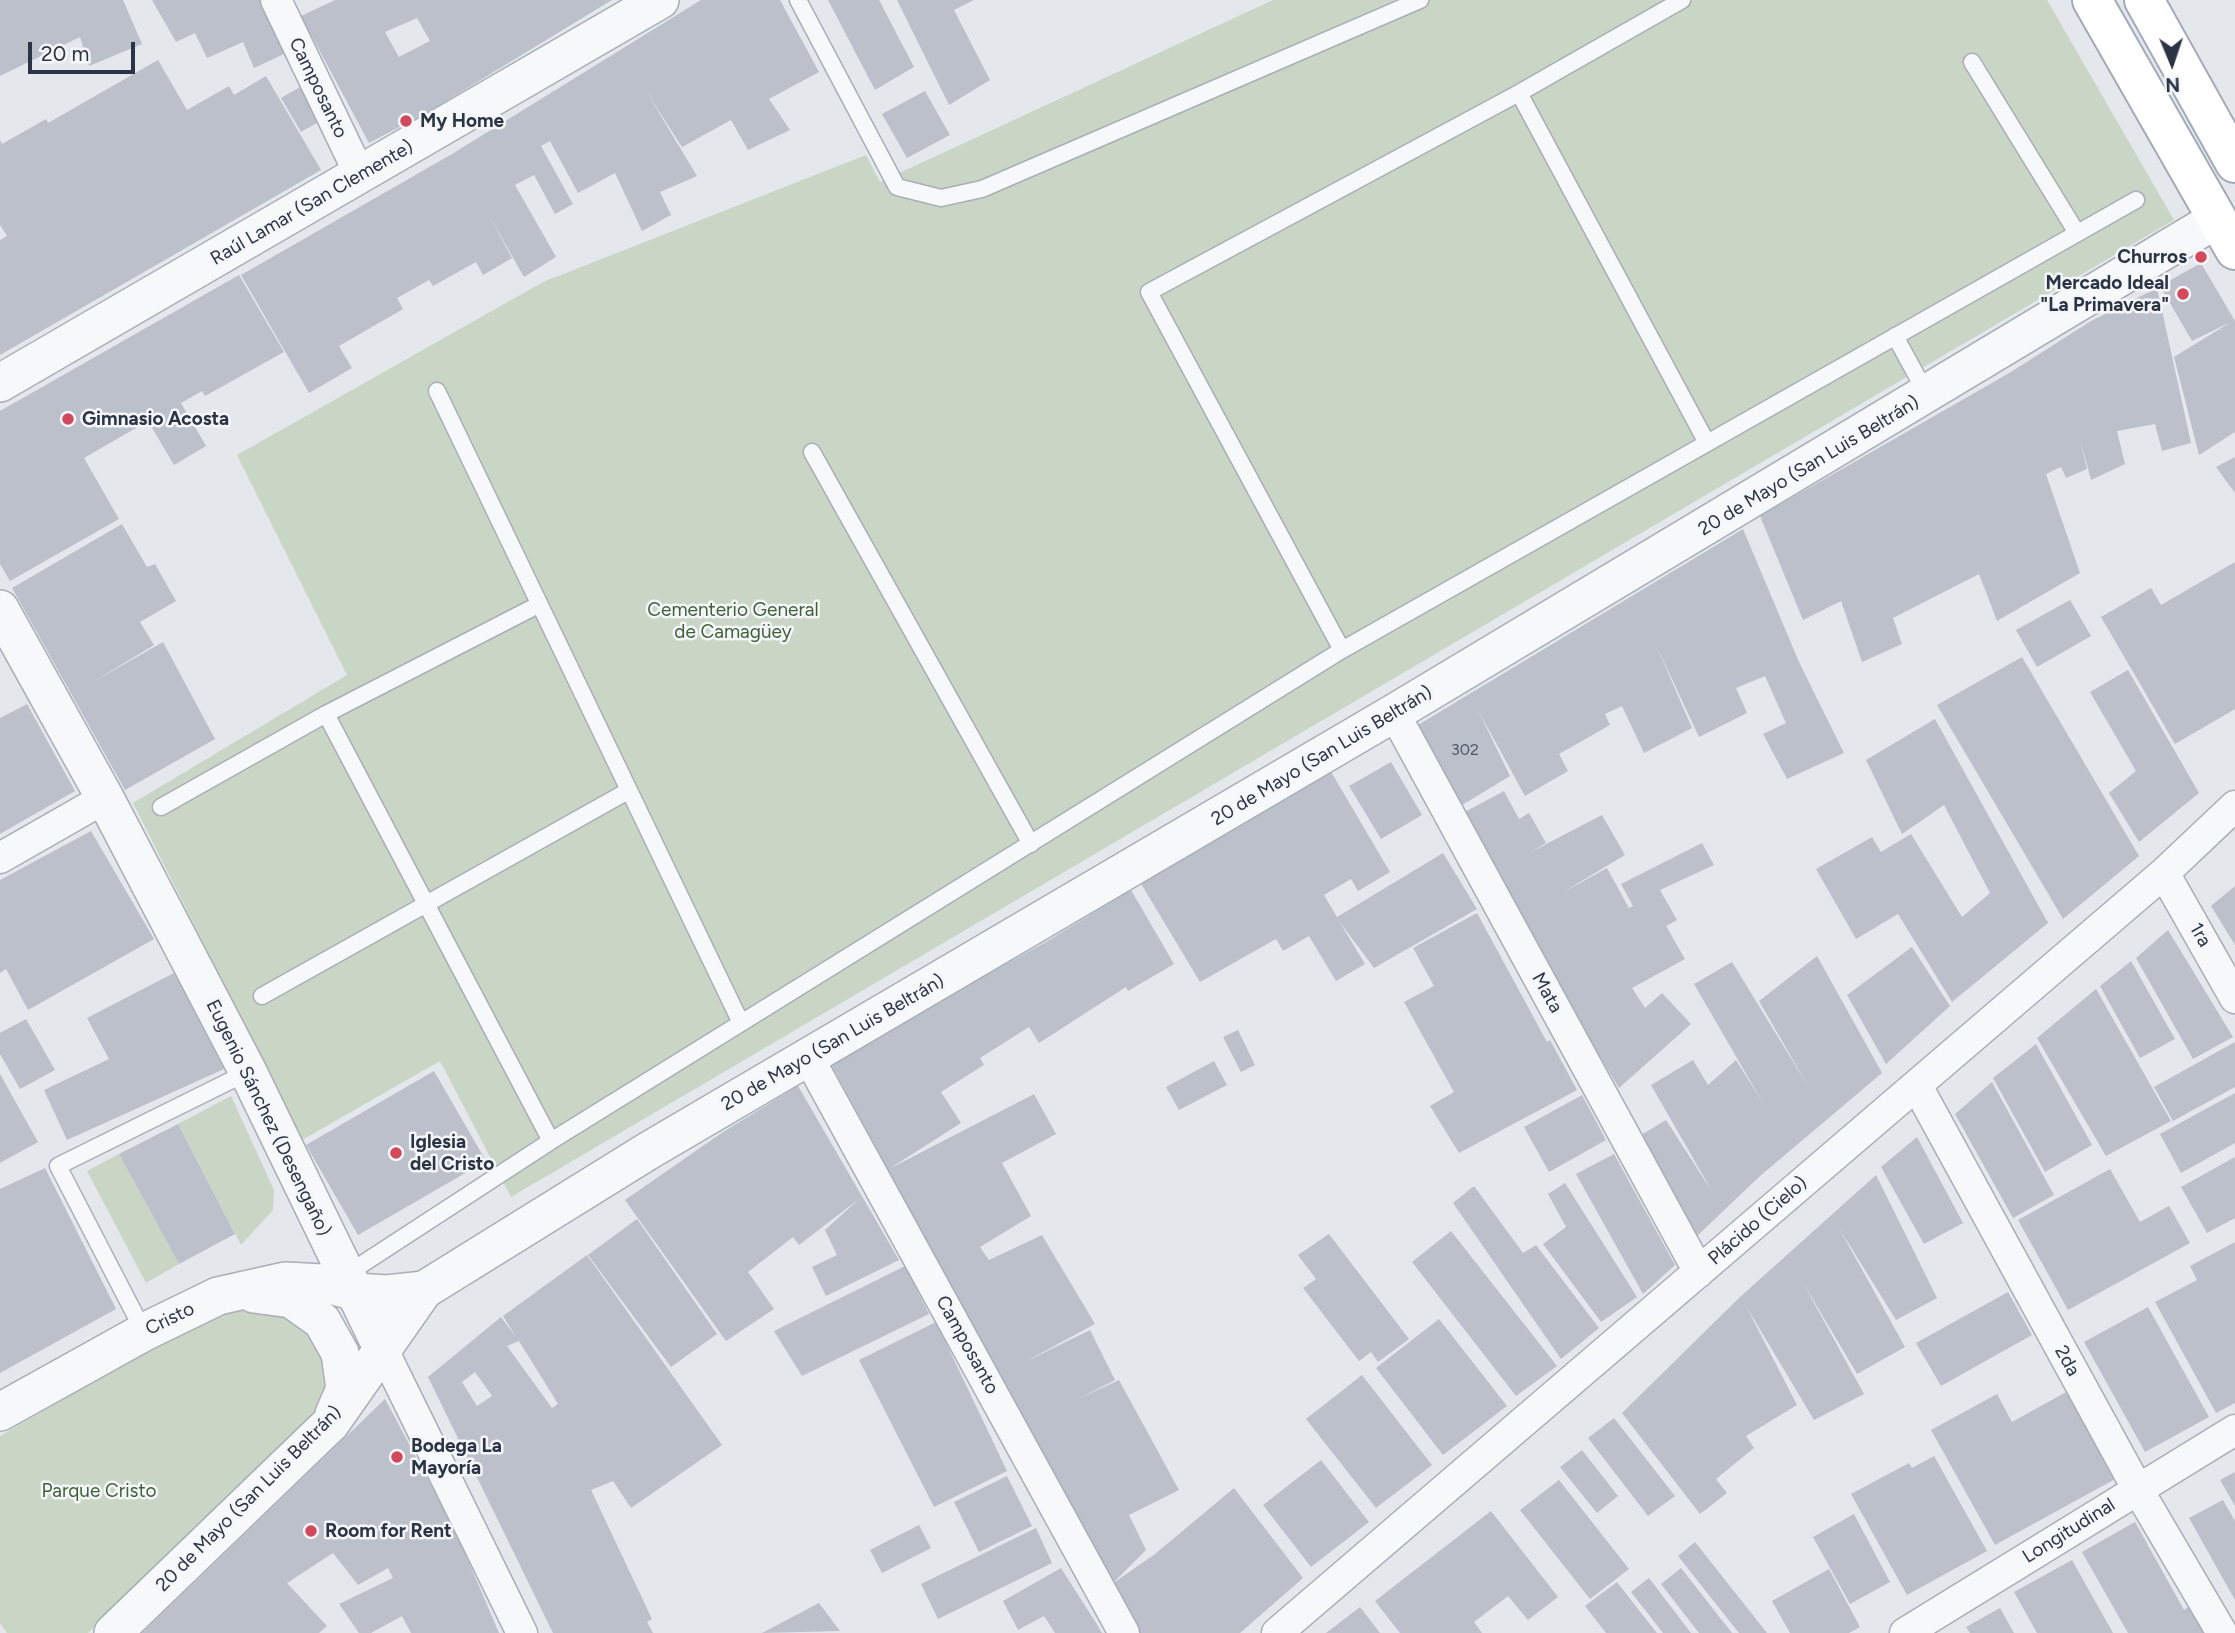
<!DOCTYPE html>
<meta charset="utf-8">
<style>
body{margin:0}
#map{position:relative;width:2235px;height:1633px;overflow:hidden;background:#e4e7ec;font-family:Figtree,sans-serif}
canvas{display:block}
.north{position:absolute;left:2137px;top:28px;width:70px;height:70px;-webkit-text-stroke:5px #f4f6f9;paint-order:stroke;rotate:178deg;font-size:19px;font-weight:700;line-height:28px;text-align:center;color:#2b3445}
.north::after{content:'';display:block;margin:auto;width:24px;height:32px;background:#2b3445;clip-path:polygon(50% 0,100% 100%,50% 72%,0 100%)}
.scale{position:absolute;left:28px;top:42px;width:107px;height:32px;box-sizing:border-box;border:4px solid #2b3445;border-top:0;padding-left:9px;font-size:21px;line-height:24px;white-space:nowrap;color:#2b3445;-webkit-text-stroke:5px #f4f6f9;paint-order:stroke}
</style>
<div id="map">
<canvas width="2235" height="1633"></canvas>
<div class="north">N</div>
<div class="scale">20 m</div>
</div>
<script>
const ctx = document.querySelector('canvas').getContext('2d');
ctx.lineJoin = 'round';
function paint(path, color) { ctx.fillStyle = color; ctx.fill(path, 'evenodd'); }
const shape = rows => new Path2D(rows.map(r => 'M' + r).join(''));
function strokePath(path, color, width, dash) { ctx.strokeStyle = color; ctx.lineWidth = width; ctx.lineCap = dash ? 'butt' : 'round'; ctx.setLineDash(dash || []); ctx.stroke(path); }
function write(font, color, halo, rows, align = 'center') {
  ctx.font = font + ' Figtree,sans-serif'; ctx.lineWidth = 5; ctx.setLineDash([]); ctx.textBaseline = 'middle'; ctx.strokeStyle = halo; ctx.fillStyle = color; for (const [text, x, y, turn = 0] of rows) {
    ctx.save(); ctx.translate(x, y); ctx.rotate((+turn || 0) * Math.PI / 180); ctx.textAlign = isNaN(turn) ? turn : align; if (halo) ctx.strokeText(text, 0, 0); ctx.fillText(text, 0, 0); ctx.restore();
  }
}
paint(shape([
 [1273,0,2047,0,2174,220,511,1197,440,1061,302,1140,133,803,347,675,237,455,543,282,866,155,880,182],
 [231,1096,274,1190,273,1210,241,1245,178,1124],
 [119,1154,179,1264,146,1283,87,1171],
 [243,1302,286,1314,318,1341,327,1365,327,1390,321,1409,302,1436,88,1633,7,1633,0,1623,0,1436,191,1325]
]), '#c9d6c5');
paint(shape([
 [0,0,123,0,142,44,89,66,80,37,0,76],
 [152,0,260,0,286,53,254,68,243,42,207,58,195,33,176,42],
 [335,0,612,0,428,112,369,143,301,16],
 [417,18,430,41,399,57,385,32],
 [701,0,780,0,819,72,769,99,790,130,748,150,731,120,682,147,646,91,697,176,660,192,671,215,642,231,615,173,578,193,550,141,541,146,573,204,555,214,534,175,515,185,556,257,524,277,487,212,512,258,483,275,476,262,433,286,429,280,397,298,403,309,339,346,352,368,309,393,241,275,452,154],
 [828,0,879,0,914,67,875,90],
 [897,0,974,0,954,10,990,80,949,105],
 [158,60,187,110,229,86,234,95,266,76,321,170,0,355,0,240,7,236,0,225,0,140,2,144,46,119,48,123],
 [309,82,329,116,301,132,281,98],
 [925,91,950,135,907,158,882,114],
 [2201,263,2235,321,2235,432,2199,455,2174,357,2231,322,2192,341,2160,286],
 [239,275,284,352,205,396,202,391,181,403,206,446,174,465,148,421,84,458,119,519,10,581,0,564,0,411],
 [2157,288,2191,443,2162,451,2155,424,2117,431,2125,464,2091,480,2080,438,2087,469,2066,478,2061,467,2046,474,2080,573,1997,621,1979,574,1893,618,1902,644,1862,662,1841,601,1803,620,1760,516,2011,372,2091,321],
 [2235,457,2235,493,2216,467],
 [122,524,147,567,155,564,176,601,140,622,154,645,93,682,163,642,215,739,125,790,12,588],
 [1743,529,1799,662,1844,753,1787,779,1763,734,1786,723,1765,676,1736,688,1747,713,1699,737,1656,645,1692,728,1644,753,1622,706,1605,714,1610,725,1559,754,1568,771,1525,796,1478,710,1510,776,1462,805,1418,725],
 [2235,562,2235,709,2175,744,2101,617,2151,588,2161,605],
 [2070,600,2091,636,2037,667,2016,630],
 [2022,657,2139,856,2063,919,1937,705],
 [2128,670,2199,793,2139,842,2109,793,2136,771,2090,692],
 [27,704,75,791,0,834,0,718],
 [1935,719,2048,923,1952,1002,1898,914,1856,939,1816,869,1872,837,1881,852,1911,834,1962,917,1990,893,1944,805,1902,834,1866,760],
 [1391,762,1422,815,1381,839,1349,786],
 [1330,770,1390,872,1358,891,1351,879,1324,895,1337,917,1443,853,1477,909,1374,968,1339,921,1365,964,1336,981,1309,936,1283,951,1276,939,1200,982,1140,882],
 [1504,791,1519,819,1529,813,1546,843,1529,853,1602,815,1625,855,1560,894,1607,868,1629,908,1633,906,1621,884,1702,843,1714,865,1660,890,1677,920,1666,926,1685,959,1632,988,1645,1008,1662,993,1691,1024,1619,1088,1576,1018,1463,813],
 [91,831,154,939,28,1010,6,969,0,973,0,880],
 [2235,886,2235,945,2211,906],
 [1131,890,1174,964,1128,991,1126,987,1039,1043,1029,1027,980,1058,984,1065,941,1092,961,1123,889,1169,1034,1094,1056,1134,1002,1163,1031,1216,980,1247,989,1260,1042,1235,1095,1324,1023,1363,1090,1330,1115,1380,1080,1398,1119,1380,1179,1490,1129,1515,1146,1550,1112,1584,832,1066,897,1024,1044,943],
 [1477,913,1547,1042,1550,1040,1577,1090,1459,1153,1430,1106,1454,1092,1404,1002,1434,986,1413,948],
 [2168,930,2233,1037,2193,1059,2136,958],
 [1912,947,1950,1006,1886,1064,1847,995],
 [1817,956,1882,1073,1760,1176,1695,1238,1636,1138,1666,1120,1713,1193,1651,1085,1693,1060,1708,1085,1736,1060,1763,1103,1694,984,1732,962,1808,1086,1759,1001],
 [2131,961,2175,1039,2140,1058,2100,986],
 [174,973,224,1069,67,1140,44,1090,109,1059,87,1018],
 [2096,989,2171,1121,2106,1156,2037,1038],
 [26,1019,55,1070,20,1089,0,1054,0,1033],
 [1238,1030,1255,1065,1241,1072,1223,1037],
 [2235,1042,2235,1087,2173,1121,2154,1087],
 [2036,1044,2092,1145,2045,1172,1993,1078],
 [1214,1061,1227,1085,1179,1110,1166,1087],
 [434,1071,486,1161,358,1235,306,1145],
 [0,1074,38,1142,0,1163],
 [1992,1082,2054,1195,2013,1218,1955,1114],
 [798,1086,899,1260,826,1296,812,1267,837,1255,825,1230,859,1199,799,1245,793,1237,748,1272,774,1309,726,1341,625,1200,723,1132],
 [2235,1093,2235,1143,2181,1173,2160,1134],
 [1582,1095,1606,1140,1549,1172,1524,1127],
 [178,1124,235,1234,179,1264,119,1154],
 [1917,1137,1963,1223,1924,1244,1881,1167],
 [1614,1154,1675,1265,1643,1294,1576,1174],
 [2235,1157,2235,1218,2207,1233,2181,1187],
 [45,1168,116,1309,0,1373,0,1189],
 [2110,1169,2140,1222,2169,1206,2190,1243,2068,1310,2018,1220],
 [1876,1175,1937,1298,1896,1320,1839,1228,1905,1347,1857,1374,1802,1281,1864,1394,1814,1420,1746,1306,1797,1405,1746,1436,1754,1448,1716,1479,1727,1493,1700,1514,1622,1413,1740,1297],
 [1565,1183,1637,1297,1601,1322,1543,1244,1566,1227,1548,1194],
 [1474,1186,1523,1253,1536,1245,1599,1328,1561,1359,1453,1203],
 [637,1219,717,1334,671,1367,588,1255],
 [1451,1231,1557,1366,1516,1396,1412,1262],
 [1329,1234,1409,1339,1378,1362,1371,1352,1359,1361,1303,1288,1316,1279,1298,1255],
 [2235,1242,2235,1403,2216,1413,2155,1302,2197,1280,2190,1266],
 [587,1255,722,1445,631,1508,613,1481,591,1490,652,1619,647,1622,653,1633,553,1633,428,1377,501,1317,516,1337,503,1316],
 [519,1341,558,1404,552,1408,507,1346],
 [475,1372,492,1396,477,1406,462,1382],
 [905,1266,929,1314,802,1376,774,1331],
 [2008,1292,2032,1335,1941,1386,1916,1343],
 [2148,1307,2209,1417,2145,1452,2084,1342],
 [1439,1319,1507,1406,1443,1455,1376,1368],
 [936,1322,1007,1471,934,1507,859,1360],
 [1362,1375,1432,1465,1376,1508,1306,1419],
 [2068,1391,2117,1478,1995,1545,1931,1430,1997,1394,2012,1422],
 [385,1399,455,1530,499,1633,411,1633,402,1616,371,1633,359,1633,339,1604,393,1578,388,1568,358,1585,333,1553,287,1583,327,1626,319,1633,142,1633],
 [1614,1418,1675,1496,1648,1516,1588,1438],
 [1582,1450,1618,1496,1597,1513,1560,1467],
 [1934,1456,1987,1551,1907,1595,1851,1494,1909,1463,1912,1468],
 [1321,1460,1369,1522,1311,1567,1263,1505],
 [2235,1472,2235,1506,2220,1480],
 [1007,1476,1032,1526,979,1552,954,1502],
 [1559,1480,1629,1569,1590,1599,1520,1510],
 [1234,1488,1303,1578,1240,1633,1138,1633,1112,1584,1155,1554],
 [2223,1500,2235,1521,2235,1600,2189,1518],
 [1491,1511,1558,1597,1528,1620,1508,1596,1474,1622,1482,1633,1400,1633,1375,1601],
 [1854,1514,1890,1582,1850,1604,1813,1537],
 [2135,1522,2184,1610,2190,1606,2205,1633,2128,1633,2082,1552],
 [919,1525,931,1548,882,1573,870,1550],
 [1036,1528,1052,1563,938,1619,921,1584],
 [1695,1542,1767,1633,1739,1633,1678,1556],
 [2072,1560,2113,1633,2037,1633,2014,1592],
 [1061,1568,1098,1626,1102,1633,1055,1633,1044,1616,1018,1630,1003,1601],
 [1681,1568,1732,1633,1699,1633,1661,1584],
 [1829,1569,1860,1627,1849,1633,1790,1633,1772,1601],
 [1649,1578,1691,1633,1663,1633,1631,1592],
 [1617,1582,1645,1618,1657,1633,1606,1633,1585,1606],
 [819,1603,840,1631,762,1633],
 [1360,1607,1380,1633,1326,1633],
 [2000,1608,2014,1633,1970,1633,1966,1627]
]), '#bbc0ca');
const service = shape([
 [798,0,897,187,941,198,982,189,1420,0],
 [1972,62,2077,233],
 [1519,93,1707,443],
 [1895,336,1919,380],
 [437,391,741,1023],
 [812,452,1031,844],
 [1342,650,1149,292,1519,93,1682,0],
 [326,714,551,1141],
 [161,807,326,714,538,605],
 [262,996,628,791],
 [347,1274,551,1141,1342,650,2136,200],
 [144,1332,58,1166,248,1072]
]);
const minor = shape([
 [276,0,360,175],
 [1394,713,1699,1272],
 [0,858,105,798],
 [2164,873,2235,998],
 [808,1057,1124,1633],
 [1917,1086,2137,1488,2222,1633],
 [384,1352,522,1633],
 [1277,1633,2164,873,2235,806],
 [1905,1633,2235,1430]
]);
const tertiary = shape([
 [0,383,660,0],
 [0,609,105,798,248,1072,384,1352],
 [254,1294,291,1299,322,1321,340,1353,345,1389,334,1414],
 [0,1412,144,1332,218,1296,285,1281,323,1283,355,1292,387,1294,424,1290],
 [113,1633,331,1423,424,1290,648,1151,1394,713,2217,219]
]);
const primary = shape([
 [2092,0,2235,250],
 [2144,0,2235,163]
]);
strokePath(service, '#a9aeb7', 19);
strokePath(minor, '#a9aeb7', 33);
strokePath(tertiary, '#a9aeb7', 40);
strokePath(primary, '#a3abb8', 42);
strokePath(service, '#f7f8fa', 16);
strokePath(minor, '#f7f8fa', 30);
strokePath(tertiary, '#f7f8fa', 37);
strokePath(primary, '#fff', 38);
for (const [x, y, r, color] of [
 [406,121,7,"#d1495b"],
 [2201,257,7,"#d1495b"],
 [2183,294,7,"#d1495b"],
 [68,419,7,"#d1495b"],
 [396,1153,7,"#d1495b"],
 [397,1457,7,"#d1495b"],
 [311,1531,7,"#d1495b"]
]) { const dot = new Path2D(); dot.arc(x, y, r, 0, 2 * Math.PI); ctx.fillStyle = color; ctx.fill(dot); strokePath(dot, '#f4f6f9', 2.5); }
write('16px', '#4f5766', null, [
 ["302",1465,750]
]);
write('19px', '#2b3445', '#f4f6f9', [
 ["Camposanto",318,88,64],
 ["Raúl Lamar (San Clemente)",312,203,-30],
 ["20 de Mayo (San Luis Beltrán)",1809,466,-31],
 ["20 de Mayo (San Luis Beltrán)",1322,756,-31],
 ["1ra",2200,935,60],
 ["Mata",1547,993,61],
 ["20 de Mayo (San Luis Beltrán)",833,1043,-30],
 ["Eugenio Sánchez (Desengaño)",268,1118,64],
 ["Plácido (Cielo)",1758,1221,-41],
 ["Cristo",170,1319,-26],
 ["Camposanto",967,1345,61],
 ["2da",2067,1361,61],
 ["20 de Mayo (San Luis Beltrán)",249,1499,-45],
 ["Longitudinal",2069,1531,-32]
]);
write('bold 19px', '#2b3445', '#f4f6f9', [
 ["My Home",420,121],
 ["Churros",2187,257,"right"],
 ["Mercado Ideal",2169,283,"right"],
 ["\"La Primavera\"",2169,305,"right"],
 ["Gimnasio Acosta",82,419],
 ["Iglesia",410,1142],
 ["del Cristo",410,1164],
 ["Bodega La",411,1446],
 ["Mayoría",411,1468],
 ["Room for Rent",325,1531]
], 'left');
write('19px', '#3f6138', '#f4f6f9', [
 ["Cementerio General",733,610],
 ["de Camagüey",733,632],
 ["Parque Cristo",99,1491]
]);
</script>
